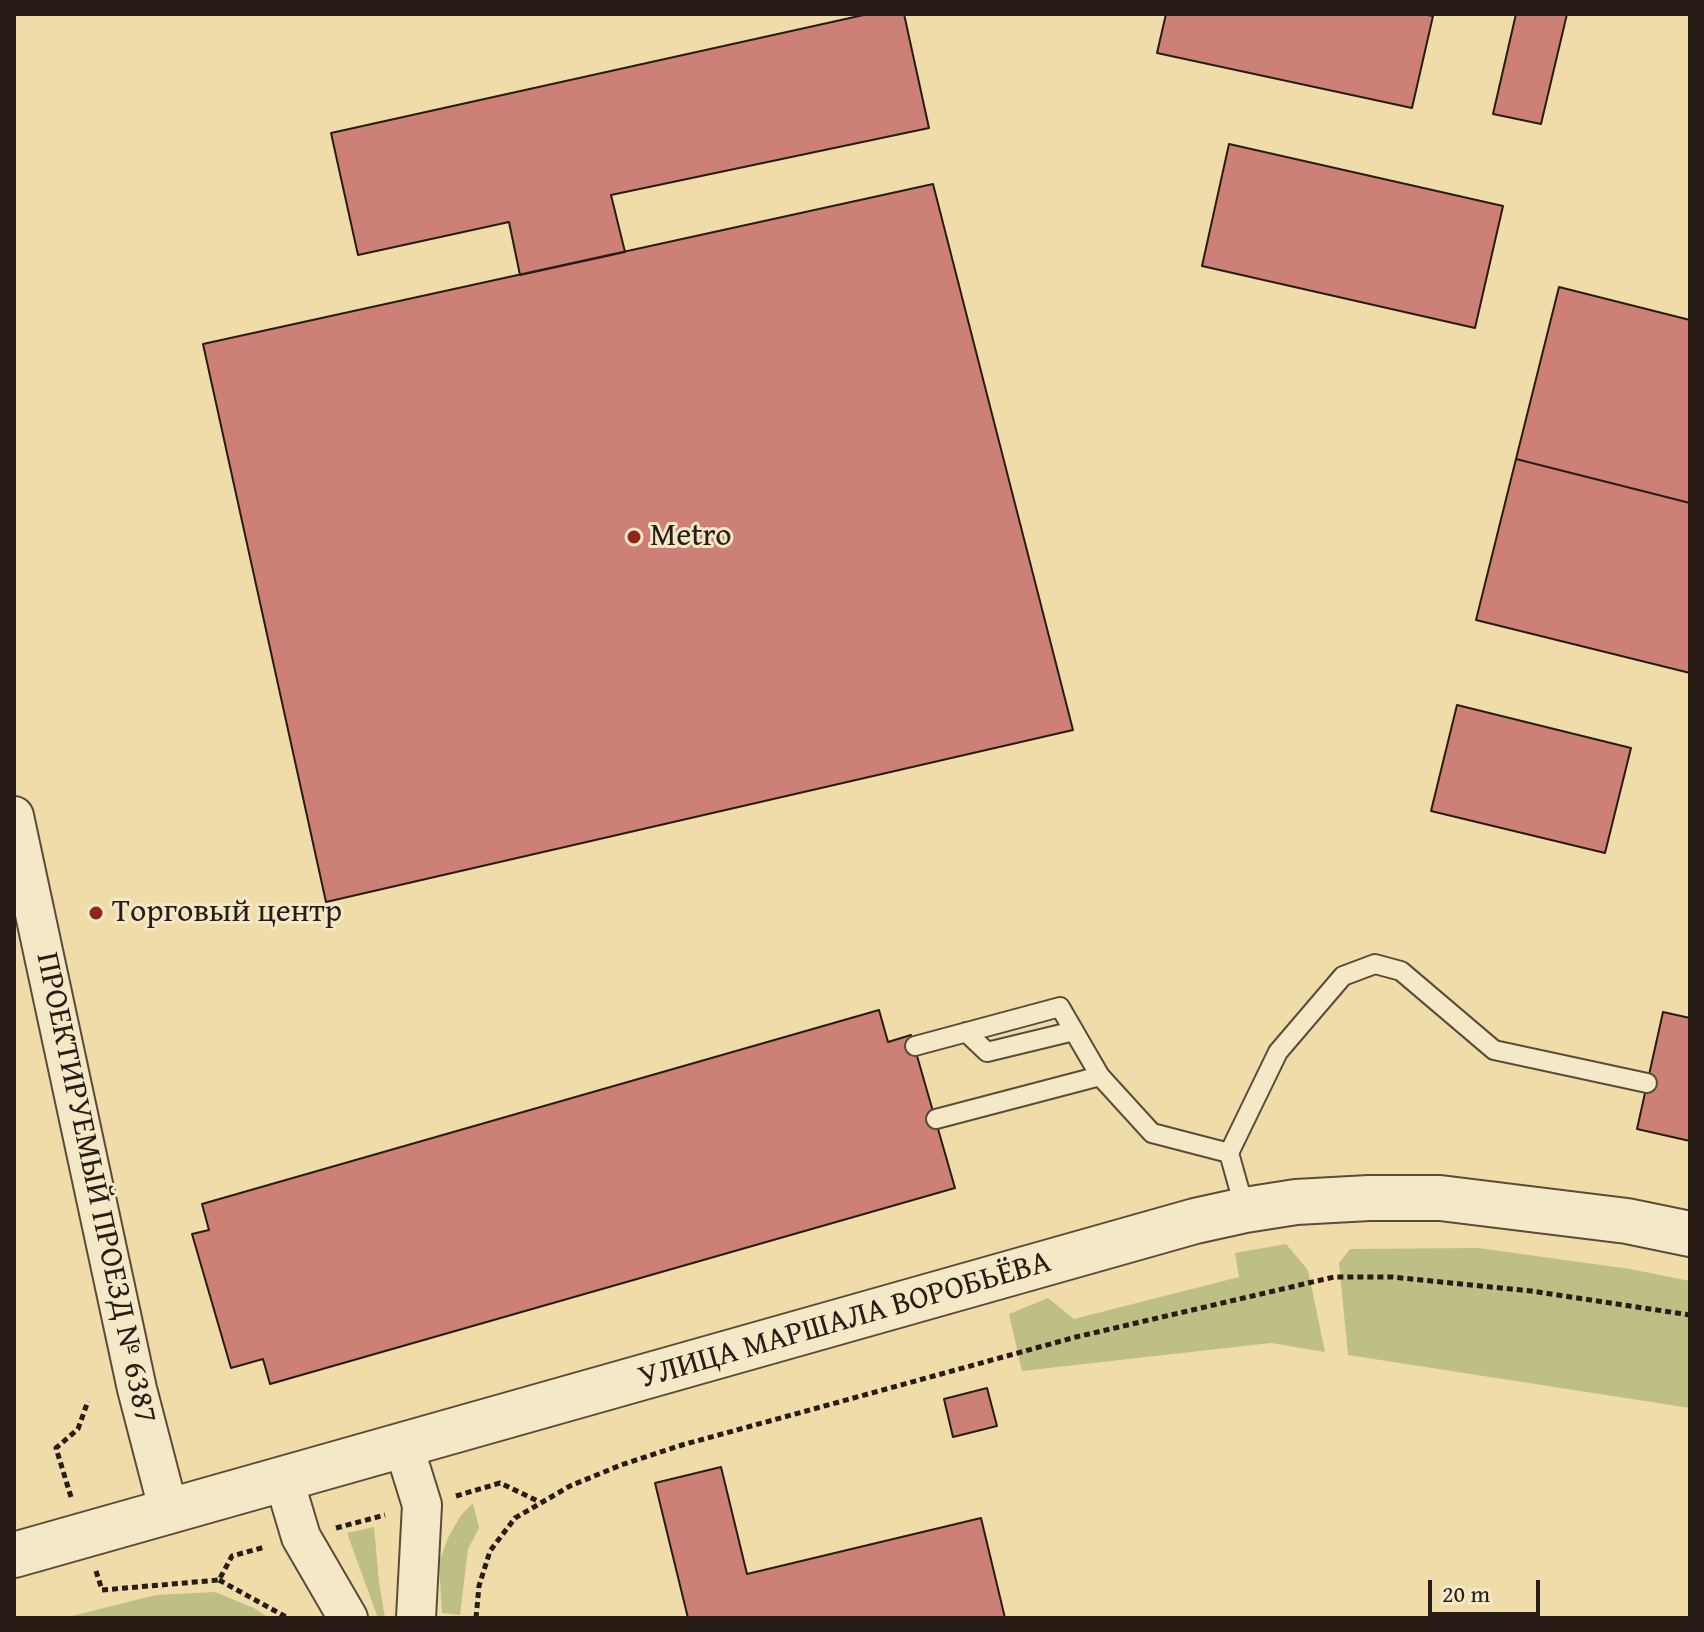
<!DOCTYPE html>
<meta charset="utf-8">
<style>
body{margin:0}
#map{position:relative;width:1704px;height:1632px;overflow:hidden;background:#efdca8;font-family:"Gentium Book Plus",serif}
canvas{display:block}
.frame{position:absolute;inset:0;border:16px solid #271c16;pointer-events:none}
.scale{position:absolute;left:1428px;top:1580px;width:112px;height:36px;box-sizing:border-box;border:4px solid #271c16;border-top:0;padding-left:10px;font-size:24px;line-height:28px;white-space:nowrap;color:#271c16;-webkit-text-stroke:6px #f5e8c6;paint-order:stroke}
</style>
<div id="map">
<canvas width="1704" height="1632"></canvas>
<div class="frame"></div>
<div class="scale">20 m</div>
</div>
<script>
const ctx = document.querySelector('canvas').getContext('2d');
ctx.lineJoin = 'round';
function paint(path, color) { ctx.fillStyle = color; ctx.fill(path, 'evenodd'); }
const shape = rows => new Path2D(rows.map(r => 'M' + r).join(''));
function strokePath(path, color, width, dash) { ctx.strokeStyle = color; ctx.lineWidth = width; ctx.lineCap = dash ? 'butt' : 'round'; ctx.setLineDash(dash || []); ctx.stroke(path); }
function write(font, color, halo, rows, align = 'center') {
  ctx.font = font + ' "Gentium Book Plus",serif'; ctx.lineWidth = 6; ctx.setLineDash([]); ctx.textBaseline = 'middle'; ctx.strokeStyle = halo; ctx.fillStyle = color; for (const [text, x, y, turn = 0] of rows) {
    ctx.save(); ctx.translate(x, y); ctx.rotate((+turn || 0) * Math.PI / 180); ctx.textAlign = isNaN(turn) ? turn : align; if (halo) ctx.strokeText(text, 0, 0); ctx.fillText(text, 0, 0); ctx.restore();
  }
}
paint(shape([
 [1286,1244,1308,1270,1325,1352,1271,1343,1022,1371,1009,1314,1048,1298,1074,1319,1239,1277,1235,1253],
 [1478,1248,1630,1269,1690,1281,1690,1408,1348,1355,1339,1263,1350,1249],
 [473,1503,479,1528,468,1549,460,1615,442,1613,439,1563,448,1538,461,1515],
 [374,1527,379,1582,385,1618,378,1618,347,1533],
 [215,1592,254,1608,269,1618,64,1618,156,1595]
]), '#bdbf85');
const building = shape([
 [868,14,904,14,929,128,611,195,625,252,520,275,509,222,358,255,331,133,868,14],
 [1166,14,1422,14,1433,16,1412,108,1157,53,1166,14],
 [1516,14,1567,14,1541,124,1493,114,1516,14],
 [1229,144,1503,206,1475,328,1202,266,1229,144],
 [933,184,1073,730,326,902,203,344,933,184],
 [1559,287,1690,320,1690,503,1516,459,1559,287],
 [1516,459,1690,503,1690,673,1476,620,1516,459],
 [1457,705,1631,748,1605,853,1431,811,1457,705],
 [879,1010,888,1042,911,1035,955,1188,270,1384,263,1359,231,1368,192,1234,209,1230,202,1204,879,1010],
 [1663,1012,1690,1018,1690,1141,1637,1129,1663,1012],
 [987,1388,997,1426,953,1437,944,1399,987,1388],
 [721,1467,747,1574,981,1518,1005,1618,688,1618,655,1483,721,1467]
]);
paint(building, '#cd8075');
strokePath(building, '#271c16', 2);
const service = shape([
 [966,1032,987,1052,1074,1031],
 [915,1046,1060,1007,1100,1076],
 [936,1119,1100,1076,1152,1133,1229,1153,1245,1210],
 [1229,1153,1278,1052,1343,976,1375,964,1401,971,1494,1050,1647,1083]
]);
const minor = shape([
 [14,816,137,1389,169,1512],
 [404,1447,422,1505,416,1618],
 [284,1480,301,1537,348,1618]
]);
const tertiary = shape([
 [14,1555,1195,1221,1245,1210,1296,1202,1369,1198,1440,1198,1627,1221,1690,1234]
]);
strokePath(service, '#594c3a', 22);
strokePath(minor, '#594c3a', 42);
strokePath(tertiary, '#594c3a', 48);
strokePath(shape([
 [456,1496,500,1483,540,1502],
 [71,1497,56,1448,78,1429,88,1401],
 [336,1528,385,1515],
 [96,1571,102,1590,219,1580,232,1556,265,1547],
 [219,1580,288,1618],
 [476,1618,479,1586,490,1551,515,1518,570,1486,621,1465,682,1445,1076,1337,1334,1277,1392,1277,1531,1291,1690,1315]
]), '#271c16', 5, [6, 4]);
strokePath(service, '#f5e8c6', 18);
strokePath(minor, '#f5e8c6', 38);
strokePath(tertiary, '#f5e8c6', 44);
for (const [x, y, r, color] of [
 [634,537,8,"#8f2418"],
 [96,913,8,"#8f2418"]
]) { const dot = new Path2D(); dot.arc(x, y, r, 0, 2 * Math.PI); ctx.fillStyle = color; ctx.fill(dot); strokePath(dot, '#f5e8c6', 3); }
write('32px', '#271c16', '#f5e8c6', [
 ["Metro",650,537],
 ["Торговый центр",112,913]
], 'left');
write('32px', '#271c16', '#f5e8c6', [
 ["ПРОЕКТИРУЕМЫЙ ПРОЕЗД № 6387",95,1188,78],
 ["УЛИЦА МАРШАЛА ВОРОБЬЁВА",845,1321,-16]
]);
</script>
